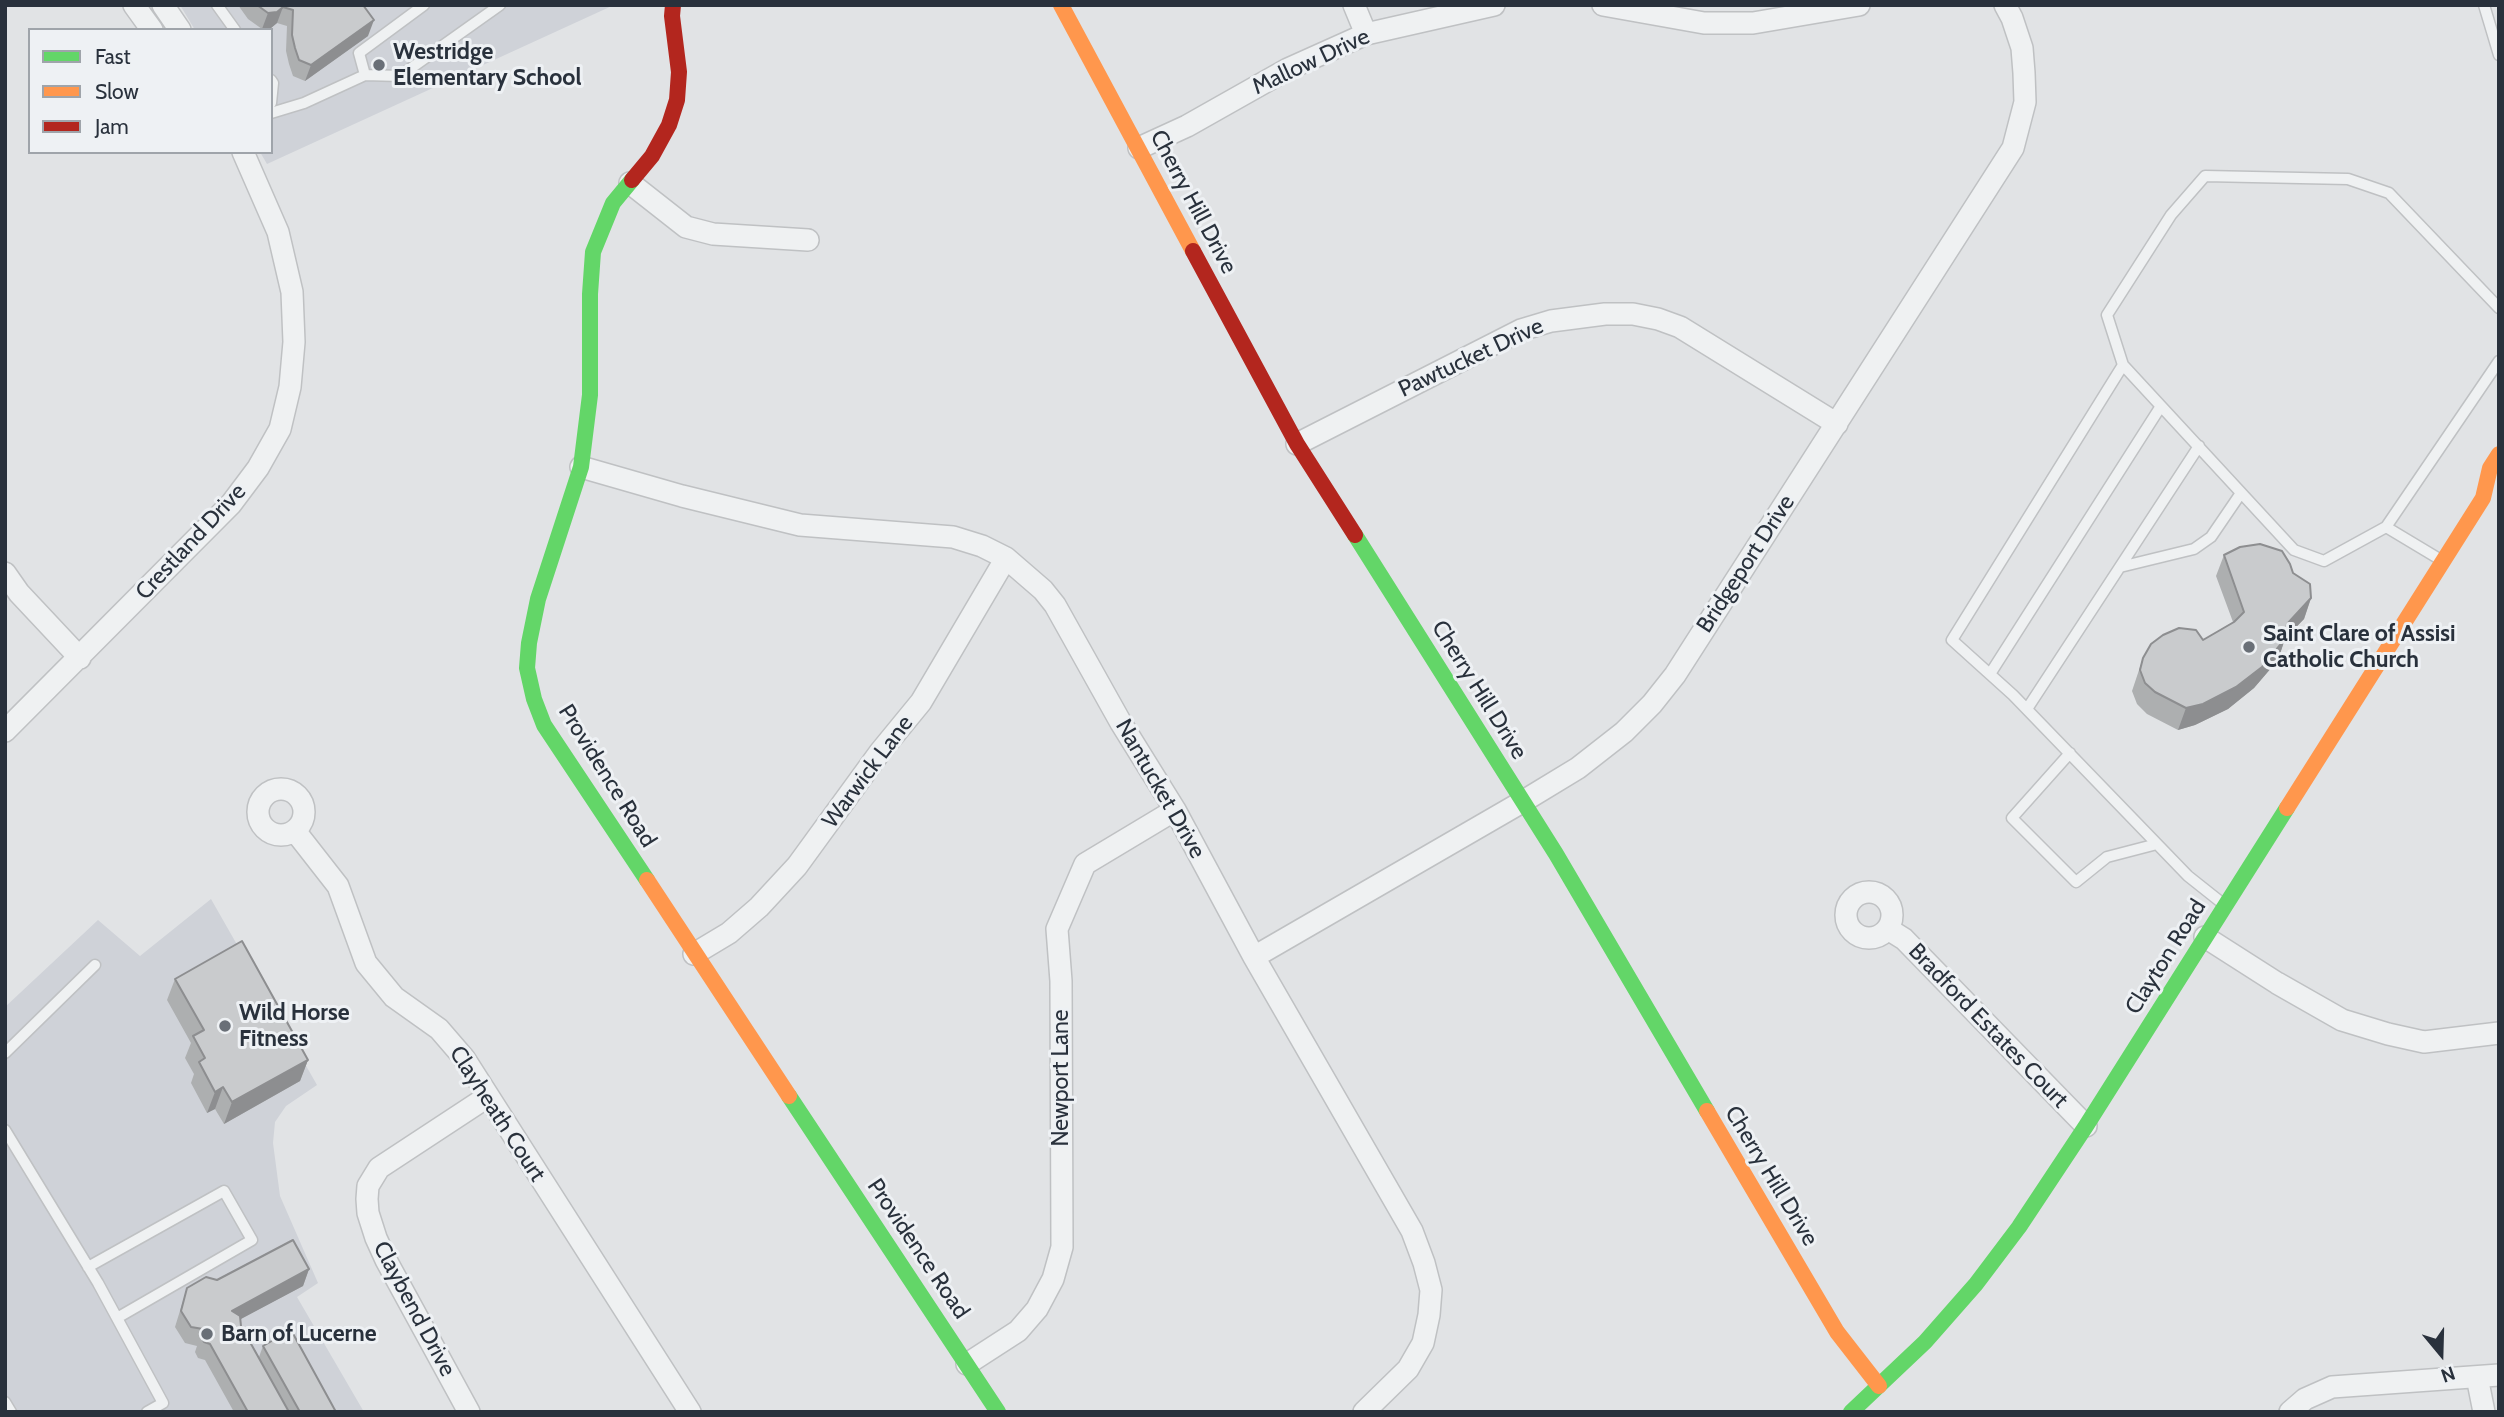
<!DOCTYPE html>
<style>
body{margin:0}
#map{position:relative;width:2504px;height:1417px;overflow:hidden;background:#e1e3e5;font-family:Cabin,sans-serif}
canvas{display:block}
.frame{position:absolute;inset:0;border:7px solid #29313c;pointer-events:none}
.legend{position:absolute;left:28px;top:28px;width:245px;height:126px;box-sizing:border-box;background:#eef1f4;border:2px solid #9fa4aa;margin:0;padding:9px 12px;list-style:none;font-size:21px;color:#29313c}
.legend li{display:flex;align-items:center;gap:14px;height:35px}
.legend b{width:35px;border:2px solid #9fa4aa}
.north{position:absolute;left:2406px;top:1319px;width:70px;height:70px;-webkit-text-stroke:5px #eef1f4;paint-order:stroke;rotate:161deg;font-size:19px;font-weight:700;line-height:28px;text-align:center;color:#29313c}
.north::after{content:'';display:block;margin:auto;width:24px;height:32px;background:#29313c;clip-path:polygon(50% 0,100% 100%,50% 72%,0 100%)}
</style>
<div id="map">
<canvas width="2504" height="1417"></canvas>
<div class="frame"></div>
<ul class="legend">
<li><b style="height:9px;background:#63d668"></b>Fast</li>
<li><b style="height:9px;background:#ff974d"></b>Slow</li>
<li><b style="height:9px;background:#b3261e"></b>Jam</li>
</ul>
<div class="north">N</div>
</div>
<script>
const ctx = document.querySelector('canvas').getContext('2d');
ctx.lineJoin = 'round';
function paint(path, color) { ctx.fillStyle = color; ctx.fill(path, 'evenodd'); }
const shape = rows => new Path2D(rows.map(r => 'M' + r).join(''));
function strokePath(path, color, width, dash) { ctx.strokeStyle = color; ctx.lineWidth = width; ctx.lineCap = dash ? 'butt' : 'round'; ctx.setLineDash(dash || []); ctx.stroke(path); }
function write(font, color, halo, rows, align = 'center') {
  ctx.font = font + ' Cabin,sans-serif'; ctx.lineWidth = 6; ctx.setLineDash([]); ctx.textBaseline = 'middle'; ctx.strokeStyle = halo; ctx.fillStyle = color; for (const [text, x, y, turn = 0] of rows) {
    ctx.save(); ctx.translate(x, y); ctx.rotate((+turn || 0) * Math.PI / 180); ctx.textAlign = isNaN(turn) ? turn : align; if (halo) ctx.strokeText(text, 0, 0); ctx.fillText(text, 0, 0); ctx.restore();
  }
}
paint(shape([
 [180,5,614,5,267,164,260,152,271,152,271,30,195,30],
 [211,899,317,1085,286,1106,275,1122,273,1143,280,1196,318,1283,297,1297,364,1412,5,1412,5,1007,98,920,140,956]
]), '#cfd2d8');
const lane = shape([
 [217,5,235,30],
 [2484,5,2499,55],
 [365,75,359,53,424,5],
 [271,80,273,83,271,103],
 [271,113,304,103,365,75,400,76,500,5],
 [2123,365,1952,640,2013,695,2188,876,2222,903],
 [2386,527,2499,361],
 [2441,560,2386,527,2324,561,2294,550,2123,365,2107,315,2171,215,2205,176,2348,179,2389,193,2499,308],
 [2120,567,2194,549,2211,537,2241,493],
 [1990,674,2161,406],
 [2027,709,2199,446],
 [2070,753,2012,818,2076,882,2107,857,2157,844],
 [5,1053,95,965],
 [5,1130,98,1283,163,1403,147,1412],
 [88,1267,224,1191,252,1240,117,1318],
 [5,1402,11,1412]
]);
const street = shape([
 [134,5,152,30],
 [163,5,180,30],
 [1354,5,1366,34],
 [1603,5,1704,23,1753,23,1859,5],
 [1139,148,1187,126,1288,69,1366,34,1494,5],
 [630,183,686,227,713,234,808,240],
 [1297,444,1521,330,1551,321,1605,314,1633,314,1658,319,1680,327,1837,424],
 [581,467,682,496,800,525,953,537,982,546,1006,558,1043,590,1055,605,1121,723,1175,810,1254,957,1412,1231,1424,1263,1431,1290,1429,1315,1423,1343,1408,1369,1364,1412],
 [5,573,19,593,80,658],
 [5,731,231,504,258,468,280,429,290,387,294,342,292,292,278,232,243,152],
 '258 812a23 23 0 1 1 46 0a23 23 0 1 1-46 0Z',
 [295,831,338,886,366,963,394,997,439,1029,464,1058,690,1412],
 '1846 915a23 23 0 1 1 46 0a23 23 0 1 1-46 0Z',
 [1888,929,1904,939,2086,1126],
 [2205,937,2277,983,2342,1020,2388,1034,2424,1042,2499,1033],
 [694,954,729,933,759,907,797,866,880,752,921,702,1006,558],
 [1254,957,1522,802,1578,768,1624,732,1652,704,1675,675,2013,148,2025,102,2024,73,2022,48,2012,18,2005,5],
 [967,1364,1018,1331,1037,1309,1053,1279,1062,1247,1061,981,1057,929,1085,864,1175,810],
 [2477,1377,2484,1412],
 [469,1412,386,1260,376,1238,368,1213,367,1199,368,1186,379,1168,487,1097],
 [2290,1412,2305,1399,2332,1387,2499,1375]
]);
strokePath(lane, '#bfc1c3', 13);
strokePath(street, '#bfc1c3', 24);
strokePath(lane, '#eff1f2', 10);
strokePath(street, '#eff1f2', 21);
strokePath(shape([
 [632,180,613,203,593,252,590,294,590,395,581,467,538,599,529,643,527,668,534,699,544,725,647,880],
 [1355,535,1556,854,1707,1111],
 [789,1096,998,1412],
 [1851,1412,1925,1342,1976,1284,2019,1227,2086,1126,2287,808]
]), '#63d668', 16);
strokePath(shape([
 [1061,5,1193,251],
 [2287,808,2483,498,2490,468,2499,454],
 [647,880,789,1096],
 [1707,1111,1837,1332,1879,1386]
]), '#ff974d', 16);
strokePath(shape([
 [632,180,652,156,669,125,677,100,679,72,672,16,673,5],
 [1193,251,1297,444,1355,535]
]), '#b3261e', 16);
paint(shape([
 [238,5,363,5,368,36,305,81,293,76,289,64,286,51,287,26,277,23,271,28,262,29,248,19],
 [2224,555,2293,573,2311,598,2304,619,2285,638,2278,660,2254,688,2228,709,2195,725,2178,730,2147,714,2137,704,2132,691,2143,658,2203,640,2233,622,2216,576],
 [175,979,308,1060,300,1081,224,1124,215,1109,207,1113,191,1083,194,1074,185,1058,191,1043,167,1000],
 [309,1269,303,1286,240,1319,241,1326,259,1357,263,1346,336,1412,234,1412,205,1360,198,1358,195,1352,197,1346,185,1343,175,1327,187,1288,217,1280]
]), '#adafb0');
paint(shape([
 [283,7,277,23,271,28,262,29,268,13],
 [374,20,368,36,305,81,311,65],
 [2311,598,2304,619,2279,645,2287,624],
 [2285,639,2278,660,2254,688,2228,709,2195,725,2178,730,2186,708],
 [308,1060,300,1081,224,1124,232,1102],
 [223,1087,215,1109,207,1113,215,1092],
 [309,1269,303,1286,226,1327,232,1311]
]), '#8d8e90');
const building = shape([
 [257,5,363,5,374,20,311,65,299,60,295,48,292,35,293,10,283,7,277,12,268,13,257,5],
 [2260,544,2282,551,2290,564,2293,573,2310,584,2311,598,2287,624,2285,639,2262,667,2236,687,2203,704,2186,708,2155,692,2145,683,2140,670,2143,658,2151,644,2163,635,2179,628,2196,630,2203,640,2234,622,2244,612,2224,555,2240,547,2260,544],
 [242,941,308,1060,232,1102,223,1087,215,1092,199,1062,205,1058,193,1036,204,1030,175,979,242,941],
 [293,1240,309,1269,232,1311,240,1316,241,1326,289,1412,248,1412,210,1344,204,1342,201,1336,203,1329,191,1327,181,1311,187,1288,206,1277,217,1280,293,1240],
 [291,1330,336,1412,300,1412,263,1346,291,1330]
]);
paint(building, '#c9cbcd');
strokePath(building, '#8d8e90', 2);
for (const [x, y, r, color] of [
 [379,65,7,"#696f77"],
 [2249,647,7,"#696f77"],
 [225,1026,7,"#696f77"],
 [207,1334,7,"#696f77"]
]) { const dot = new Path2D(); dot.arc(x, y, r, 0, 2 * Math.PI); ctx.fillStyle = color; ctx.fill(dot); strokePath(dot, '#eef1f4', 2.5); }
write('bold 23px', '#29313c', '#eef1f4', [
 ["Westridge",393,52],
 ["Elementary School",393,78],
 ["Saint Clare of Assisi",2263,634],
 ["Catholic Church",2263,660],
 ["Wild Horse",239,1013],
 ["Fitness",239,1039],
 ["Barn of Lucerne",221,1334]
], 'left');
write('23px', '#29313c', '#eef1f4', [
 ["Mallow Drive",1311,62,-25],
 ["Cherry Hill Drive",1193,202,62],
 ["Pawtucket Drive",1471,358,-25],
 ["Crestland Drive",191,542,-47],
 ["Bridgeport Drive",1746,564,-57],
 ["Cherry Hill Drive",1479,690,58],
 ["Warwick Lane",868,772,-53],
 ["Providence Road",607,776,58],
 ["Nantucket Drive",1160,789,60],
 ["Clayton Road",2166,957,-58],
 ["Bradford Estates Court",1988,1026,46],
 ["Newport Lane",1061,1078,-90],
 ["Clayheath Court",497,1114,57],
 ["Cherry Hill Drive",1771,1176,59],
 ["Providence Road",918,1249,56],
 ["Claybend Drive",414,1309,62]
]);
</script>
